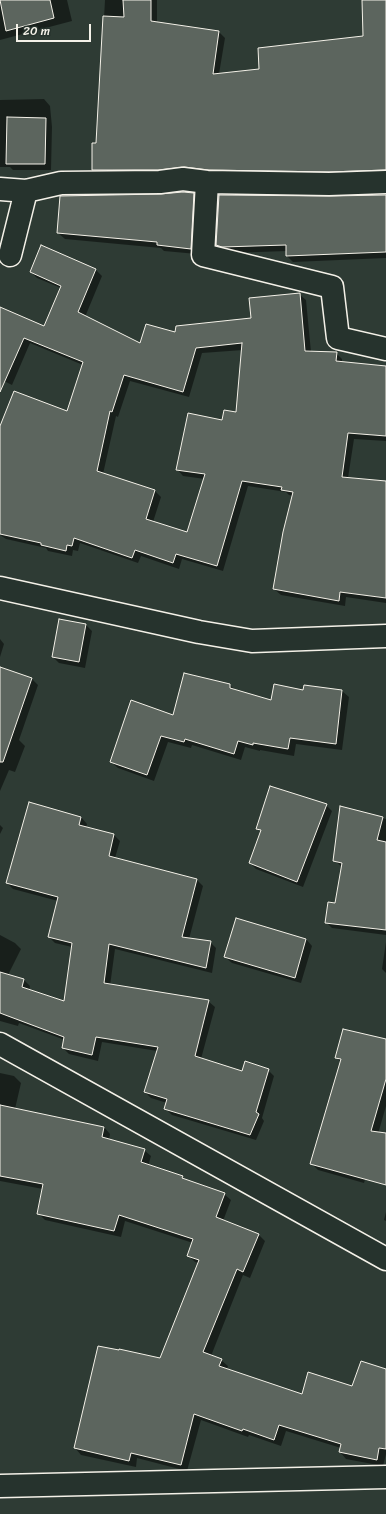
<!DOCTYPE html>
<style>
body{margin:0}
#map{position:relative;width:386px;height:1514px;overflow:hidden;background:#2e3b34;font-family:Sriracha,sans-serif}
canvas{display:block}
.scale{position:absolute;left:16px;top:24px;width:75px;height:18px;box-sizing:border-box;border:2px solid #f4f1e8;border-top:0;padding-left:5px;font-size:12px;line-height:14px;white-space:nowrap;color:#f4f1e8;-webkit-text-stroke:3px #26332d;paint-order:stroke}
</style>
<div id="map">
<canvas width="386" height="1514"></canvas>
<div class="scale">20 m</div>
</div>
<script>
const ctx = document.querySelector('canvas').getContext('2d');
ctx.lineJoin = 'round';
function paint(path, color) { ctx.fillStyle = color; ctx.fill(path, 'evenodd'); }
const shape = rows => new Path2D(rows.map(r => 'M' + r).join(''));
function strokePath(path, color, width, dash) { ctx.strokeStyle = color; ctx.lineWidth = width; ctx.lineCap = dash ? 'butt' : 'round'; ctx.setLineDash(dash || []); ctx.stroke(path); }
paint(shape([
 [0,0,67,0,72,21,0,40],
 [105,0,157,0,157,22,218,31,225,38,219,74,261,70,364,37,363,0,386,0,386,176,99,176,93,170,97,144],
 [44,99,50,106,52,127,51,170,13,170,10,167,0,167,0,100],
 [193,194,200,200,197,254,164,251,161,248,65,239,58,233],
 [386,196,386,258,293,262,287,256,287,251,229,253,223,251,217,245,329,198],
 [42,246,96,270,102,276,85,317,141,344,175,333,252,319,299,294,306,300,311,352,336,353,342,359,342,362,386,367,386,441,354,439,348,478,386,482,386,603,346,597,345,606,281,595,274,589,293,496,289,495,286,492,248,486,223,571,182,559,179,569,141,556,138,563,80,543,78,551,73,550,72,556,48,551,46,548,6,539,0,535,0,428,67,412,83,365,30,343,12,385,0,379,0,308,45,327,61,288,37,278,31,272],
 [243,350,237,413,223,421,177,469,183,476,205,479,188,534,153,522,161,497,155,491,103,474,116,416,118,417,130,381,189,397,202,353],
 [86,625,92,631,85,668,59,663,53,657],
 [0,639,4,644,0,657],
 [0,668,32,679,38,685,19,740,25,746,15,772,9,770,0,791],
 [230,685,235,690,272,701,304,691,342,691,349,697,342,750,296,744,294,756,260,750,260,751,245,747,241,760,192,745,191,748,168,742,154,781,118,768,111,762,173,716],
 [326,805,332,811,303,887,256,869,250,863,261,832,257,828],
 [341,808,386,819,386,935,332,928,326,922,335,904,342,867,334,860],
 [81,817,87,824,86,828,113,834,120,841,115,858,197,880,203,886,189,939,210,942,216,948,212,973,115,949,110,986,208,1001,215,1007,201,1059,242,1072,268,1070,274,1076,262,1118,264,1121,256,1140,172,1115,166,1109,167,1103,151,1098,145,1092,157,1051,102,1042,98,1061,69,1054,63,1048,65,1040,19,1023,18,1026,0,1021,0,935,15,943,21,949,8,975,24,980,30,986,29,990,65,1002,72,947,55,943,49,937,58,901,13,889,7,883],
 [0,825,3,828,0,834],
 [306,939,312,946,301,983,232,963,225,957],
 [386,942,386,973,382,969],
 [386,1040,386,1106,364,1183,318,1170,311,1163,341,1062,336,1057],
 [0,1073,14,1076,21,1083,15,1109,104,1127,110,1134,109,1140,144,1150,151,1156,148,1166,182,1177,186,1180,224,1194,231,1200,223,1221,258,1234,265,1241,250,1278,243,1275,211,1356,221,1360,228,1366,227,1369,302,1395,353,1387,386,1370,386,1454,383,1466,346,1459,340,1452,341,1448,286,1431,281,1446,249,1435,248,1437,201,1420,187,1471,137,1458,136,1467,81,1455,75,1448,160,1359,198,1263,195,1262,188,1255,193,1243,125,1221,121,1237,45,1220,38,1213,43,1189,0,1181],
 [386,1212,386,1221,384,1220]
]), '#0007');
const building = shape([
 [0,0,50,0,54,18,6,31,0,0],
 [123,0,151,0,151,21,219,31,213,74,259,69,258,48,363,36,362,0,386,0,386,170,329,172,208,170,184,167,159,170,92,170,92,143,96,143,103,16,124,17,123,0],
 [7,117,46,118,45,164,6,164,7,117],
 [183,192,194,193,191,249,157,245,157,242,57,233,60,196,160,194,183,192],
 [219,195,329,196,386,195,386,252,286,256,286,245,222,247,216,245,219,195],
 [41,245,96,269,78,312,140,343,146,324,175,332,176,326,251,318,249,298,300,293,305,351,337,352,336,361,386,366,386,436,348,433,342,477,386,481,386,598,340,592,339,601,273,589,283,532,293,492,281,490,282,487,242,481,217,566,176,554,173,563,135,550,132,558,74,538,72,546,67,545,66,551,41,545,41,543,0,534,0,426,14,391,67,411,83,362,24,338,0,392,0,307,44,326,61,286,30,272,41,245],
 [242,343,236,412,224,410,222,420,188,413,176,470,205,474,187,532,146,519,155,490,97,471,110,411,112,412,124,375,183,392,196,348,242,343],
 [59,619,86,624,79,662,52,657,59,619],
 [0,667,32,678,3,762,0,762,0,667],
 [184,673,230,684,230,688,271,700,274,684,303,690,304,685,342,690,336,744,290,738,288,749,253,743,253,745,238,741,234,754,185,739,184,742,161,736,147,775,110,762,131,700,173,715,184,673],
 [270,786,327,804,297,882,249,863,261,830,256,829,270,786],
 [29,802,81,817,79,825,114,834,109,856,197,879,182,937,211,941,206,968,109,944,104,983,209,1000,195,1056,242,1071,245,1061,269,1069,256,1112,259,1114,250,1135,164,1109,167,1099,144,1092,158,1047,96,1037,92,1055,62,1048,64,1037,0,1013,0,972,24,979,22,987,64,1001,72,943,48,937,58,897,6,883,29,802],
 [340,806,383,817,377,840,386,842,386,930,325,923,328,902,335,903,342,863,333,861,340,806],
 [236,918,306,939,295,978,224,957,236,918],
 [343,1029,386,1039,386,1079,371,1131,386,1133,386,1185,310,1164,341,1059,335,1058,343,1029],
 [0,1105,104,1127,102,1137,145,1149,141,1162,183,1176,182,1178,225,1193,216,1217,259,1234,243,1272,237,1269,203,1352,222,1359,219,1366,302,1394,308,1372,352,1386,361,1361,386,1369,386,1449,379,1448,377,1460,339,1452,341,1444,279,1425,274,1440,243,1429,242,1431,194,1414,181,1465,131,1453,129,1461,74,1448,98,1346,119,1350,119,1349,160,1358,199,1260,187,1256,193,1239,119,1215,114,1231,37,1214,43,1184,0,1176,0,1105]
]);
paint(building, '#5c655e');
strokePath(building, '#f4f1e8', 1);
const minor = shape([
 [207,182,203,255,332,287,338,338,386,349],
 [0,189,26,191,61,183,160,182,183,179,207,182,329,184,386,182],
 [10,255,26,191],
 [0,588,199,632,252,641,386,636],
 [0,1044,386,1259],
 [0,1486,386,1477]
]);
strokePath(minor, '#f4f1e8', 25);
strokePath(minor, '#26332d', 22);
</script>
